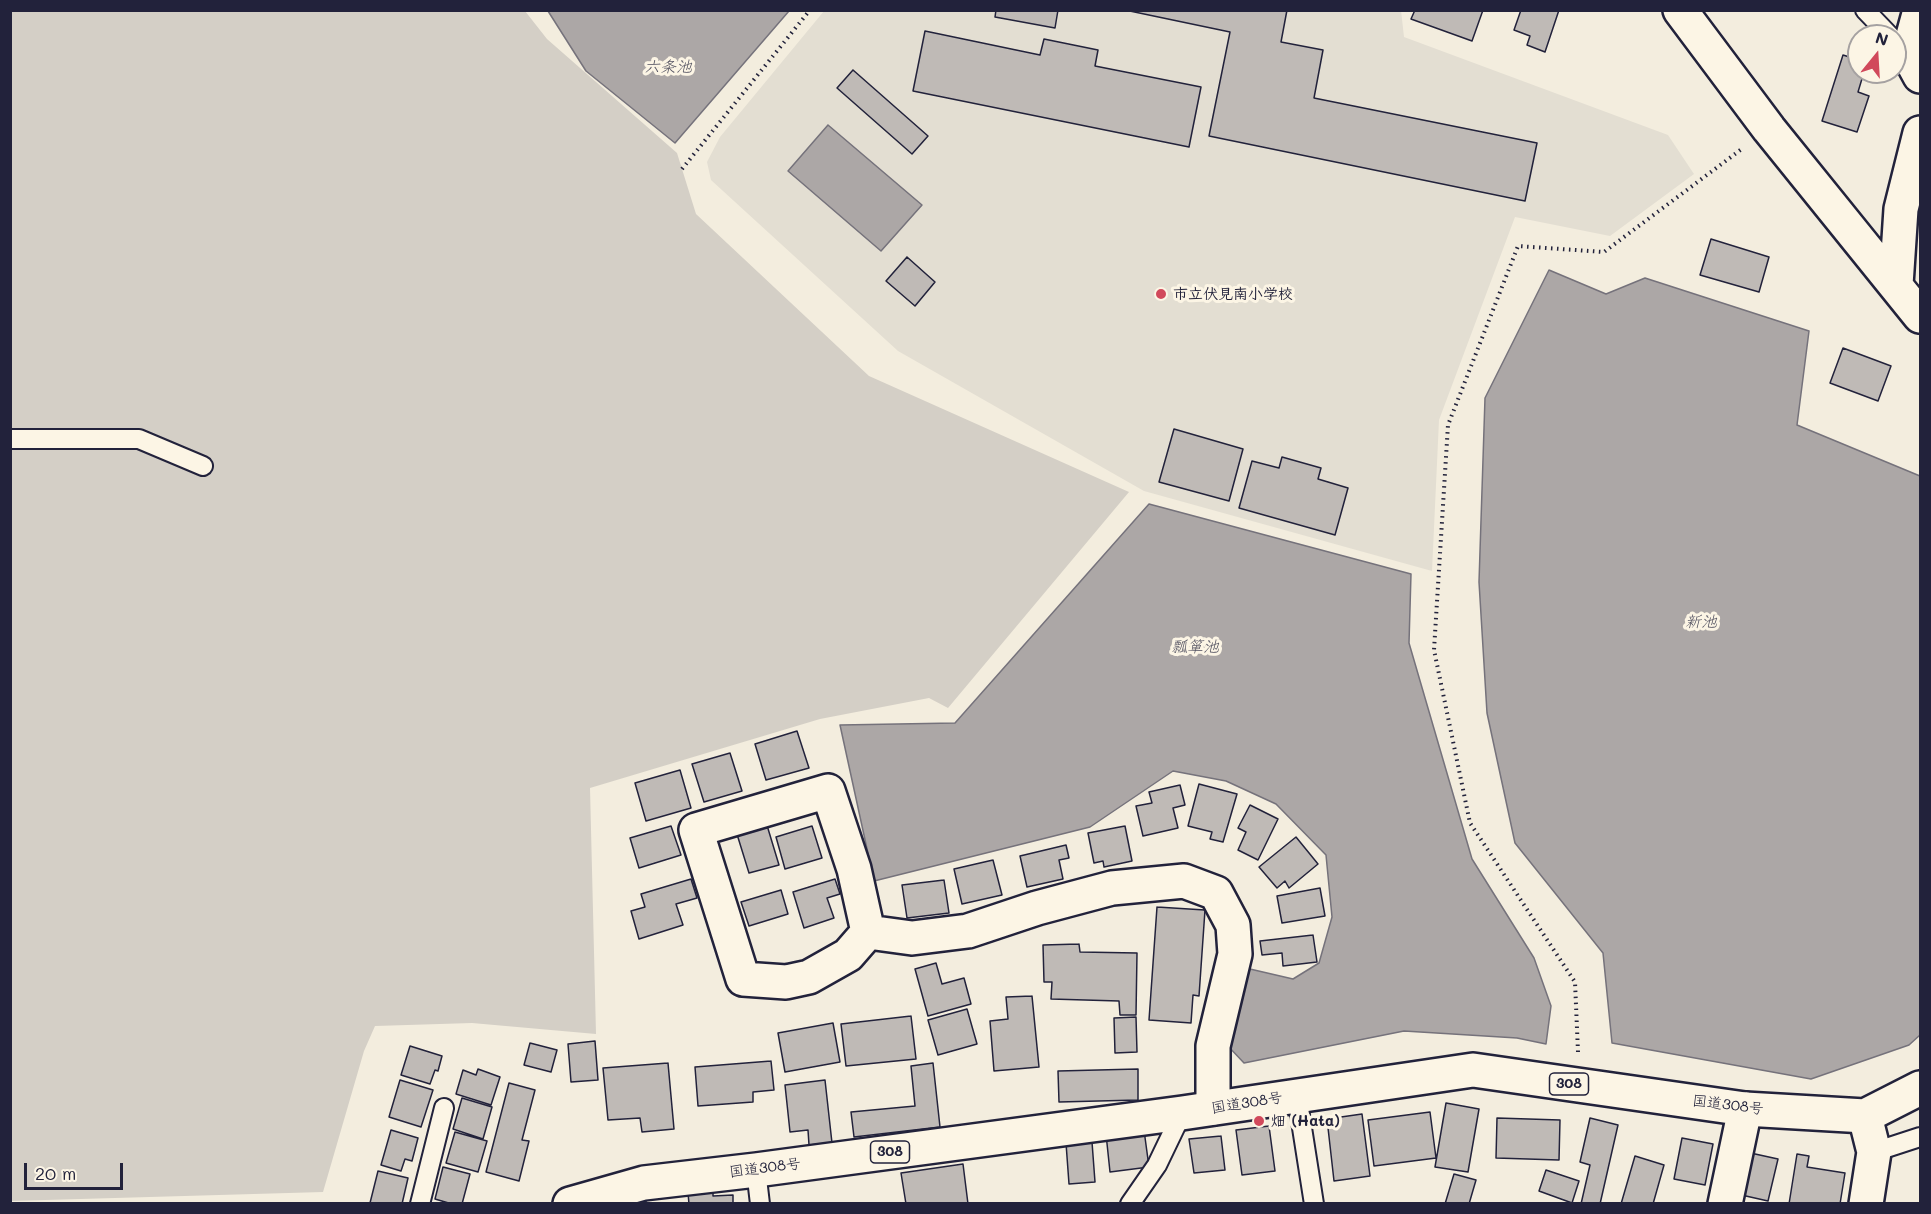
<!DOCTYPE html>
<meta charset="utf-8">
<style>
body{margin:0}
#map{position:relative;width:1931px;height:1214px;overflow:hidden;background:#f3edde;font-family:Mali,sans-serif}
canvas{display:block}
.frame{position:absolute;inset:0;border:12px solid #22223b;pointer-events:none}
.north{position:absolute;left:1847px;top:24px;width:60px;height:60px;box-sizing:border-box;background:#fcf5e5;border:2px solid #a5a1a1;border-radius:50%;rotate:18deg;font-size:16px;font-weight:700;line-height:24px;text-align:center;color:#22223b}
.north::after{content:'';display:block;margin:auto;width:21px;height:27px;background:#d1495b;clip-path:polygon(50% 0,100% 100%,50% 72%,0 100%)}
.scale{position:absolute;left:24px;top:1163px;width:99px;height:27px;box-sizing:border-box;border:3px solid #22223b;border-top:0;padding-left:8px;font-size:18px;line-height:21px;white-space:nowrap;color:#22223b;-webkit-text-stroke:4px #fcf5e5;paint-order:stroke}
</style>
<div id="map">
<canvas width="1931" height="1214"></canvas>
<div class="frame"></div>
<div class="north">N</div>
<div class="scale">20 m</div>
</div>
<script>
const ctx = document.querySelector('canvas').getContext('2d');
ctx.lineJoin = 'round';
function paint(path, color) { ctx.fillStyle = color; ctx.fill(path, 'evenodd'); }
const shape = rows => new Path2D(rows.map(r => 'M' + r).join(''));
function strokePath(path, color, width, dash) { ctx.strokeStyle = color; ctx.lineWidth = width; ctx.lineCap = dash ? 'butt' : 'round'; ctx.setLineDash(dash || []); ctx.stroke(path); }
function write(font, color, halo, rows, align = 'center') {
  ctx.font = font + ' Mali,"Klee One",sans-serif'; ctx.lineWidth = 6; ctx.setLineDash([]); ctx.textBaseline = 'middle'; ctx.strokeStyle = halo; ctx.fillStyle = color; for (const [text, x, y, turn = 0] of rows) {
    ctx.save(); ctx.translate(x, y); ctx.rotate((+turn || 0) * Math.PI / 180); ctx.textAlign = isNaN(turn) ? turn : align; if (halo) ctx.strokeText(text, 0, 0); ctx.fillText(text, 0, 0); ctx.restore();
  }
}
paint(shape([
 [1401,10,1404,37,1668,135,1694,174,1610,236,1515,217,1439,420,1432,571,1144,491,898,351,711,180,707,162,720,137,824,11]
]), '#e3ded2');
paint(shape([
 [11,11,525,11,547,39,677,153,696,214,869,376,1129,492,948,708,929,698,820,719,590,788,596,1034,472,1023,375,1026,364,1051,323,1192,11,1201]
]), '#d4cfc6');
const water = shape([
 [548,11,789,11,675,143,586,71,548,11],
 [828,125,922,205,881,251,788,171,828,125],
 [1549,270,1606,294,1645,278,1809,331,1797,425,1920,476,1920,1035,1909,1045,1811,1079,1612,1043,1603,953,1515,843,1487,713,1479,582,1485,398,1549,270],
 [1149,504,1411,574,1409,643,1472,859,1534,958,1551,1006,1546,1044,1517,1038,1404,1031,1244,1063,1227,1045,1250,969,1293,979,1319,963,1332,917,1326,855,1276,804,1226,781,1173,771,1090,827,874,881,840,725,955,723,1149,504]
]);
paint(water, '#aca7a6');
strokePath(water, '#75727b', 1.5);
const building = shape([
 [996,10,1058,10,1055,28,995,17,996,10],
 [1125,10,1287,10,1281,42,1323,50,1314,98,1537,143,1525,201,1209,136,1230,32,1125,10],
 [1415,10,1483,10,1472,41,1411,19,1415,10],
 [1521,10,1559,10,1545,52,1527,45,1530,36,1514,30,1521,10],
 [925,31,1040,55,1044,39,1098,50,1095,66,1201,87,1189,147,913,91,925,31],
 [1843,55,1859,60,1859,72,1864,72,1858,92,1869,96,1857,132,1822,121,1843,55],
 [853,70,928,136,912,154,837,88,853,70],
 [1711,239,1769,257,1759,292,1700,275,1711,239],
 [907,257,935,282,915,306,886,281,907,257],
 [1843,348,1891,366,1878,401,1830,383,1843,348],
 [1174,429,1243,449,1229,501,1159,482,1174,429],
 [1282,457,1321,468,1318,479,1348,488,1335,535,1239,508,1252,461,1279,468,1282,457],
 [797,731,809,768,766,780,755,744,797,731],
 [730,753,742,791,704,802,692,764,730,753],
 [680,770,691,808,646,821,635,783,680,770],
 [1199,784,1237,794,1223,842,1210,839,1212,832,1188,826,1199,784],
 [1180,785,1185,805,1173,808,1178,828,1143,836,1136,806,1152,803,1149,792,1180,785],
 [1250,805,1278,819,1258,860,1238,850,1246,832,1238,828,1250,805],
 [766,822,779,865,749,873,736,831,766,822],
 [671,826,681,855,639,868,630,838,671,826],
 [812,826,822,858,785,869,776,837,812,826],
 [1125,826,1132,861,1104,867,1103,861,1094,863,1088,833,1125,826],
 [1296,837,1318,864,1289,888,1285,881,1277,888,1259,867,1296,837],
 [1066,845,1069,858,1059,860,1063,879,1027,887,1020,856,1066,845],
 [993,860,1002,895,962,904,954,869,993,860],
 [691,879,697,898,676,904,683,925,639,939,631,911,645,907,641,894,691,879],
 [835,879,840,894,827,898,834,918,804,928,793,892,835,879],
 [944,880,949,913,907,918,902,885,944,880],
 [1320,888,1325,916,1282,923,1277,896,1320,888],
 [781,890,788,914,749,926,741,902,781,890],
 [1157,907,1205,910,1199,996,1193,995,1191,1023,1149,1020,1157,907],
 [1313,935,1317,962,1283,966,1282,953,1262,955,1260,941,1313,935],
 [1079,944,1080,952,1137,953,1136,1015,1120,1015,1119,1001,1051,999,1052,982,1044,982,1043,945,1079,944],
 [936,963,942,984,964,978,971,1004,928,1016,915,969,936,963],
 [1032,996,1039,1067,994,1071,990,1021,1008,1019,1006,997,1032,996],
 [967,1009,977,1044,938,1055,928,1020,967,1009],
 [911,1016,916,1059,846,1066,841,1024,911,1016],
 [1136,1017,1137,1052,1115,1053,1114,1018,1136,1017],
 [833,1023,840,1062,785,1072,778,1033,833,1023],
 [595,1041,598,1080,571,1082,568,1044,595,1041],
 [530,1043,557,1050,551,1072,524,1065,530,1043],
 [410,1046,442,1056,438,1071,435,1070,430,1084,401,1075,410,1046],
 [771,1061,774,1090,753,1092,753,1102,698,1106,695,1067,771,1061],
 [668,1063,674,1129,642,1132,640,1118,608,1120,603,1068,668,1063],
 [933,1063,940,1127,854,1137,851,1112,915,1106,911,1066,933,1063],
 [478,1069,500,1077,491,1105,456,1094,463,1070,476,1075,478,1069],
 [1138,1069,1138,1100,1059,1102,1058,1071,1138,1069],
 [400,1080,433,1090,421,1127,389,1117,400,1080],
 [825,1080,832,1143,809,1145,808,1130,790,1132,785,1085,825,1080],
 [509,1083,535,1090,522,1140,529,1141,519,1181,486,1172,509,1083],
 [462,1098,492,1107,483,1139,453,1129,462,1098],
 [1446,1103,1479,1109,1468,1172,1435,1167,1446,1103],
 [1430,1112,1436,1158,1374,1166,1368,1120,1430,1112],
 [1362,1114,1370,1176,1334,1181,1327,1119,1362,1114],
 [1497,1118,1560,1120,1559,1160,1496,1158,1497,1118],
 [1590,1118,1618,1125,1600,1204,1581,1204,1590,1165,1580,1162,1590,1118],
 [1269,1126,1275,1171,1242,1175,1236,1130,1269,1126],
 [391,1130,418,1138,412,1161,405,1159,401,1171,381,1165,391,1130],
 [1144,1130,1149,1167,1110,1172,1106,1134,1144,1130],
 [455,1132,487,1141,478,1172,446,1163,455,1132],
 [1221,1136,1225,1170,1194,1173,1189,1139,1221,1136],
 [1682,1138,1713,1144,1705,1185,1674,1179,1682,1138],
 [1092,1142,1095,1182,1069,1184,1066,1143,1092,1142],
 [1746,1152,1778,1159,1768,1201,1737,1194,1746,1152],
 [1797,1154,1809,1156,1807,1167,1845,1173,1840,1204,1789,1204,1797,1154],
 [1635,1156,1664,1165,1653,1204,1621,1204,1635,1156],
 [963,1164,968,1204,906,1204,901,1173,963,1164],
 [443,1167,470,1174,462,1204,452,1204,435,1199,443,1167],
 [1546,1170,1579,1181,1572,1203,1539,1191,1546,1170],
 [378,1171,408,1178,402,1204,370,1203,378,1171],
 [1454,1174,1476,1180,1469,1204,1445,1204,1454,1174],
 [713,1192,713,1196,733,1195,733,1204,689,1204,688,1193,713,1192]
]);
paint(building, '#bfbab6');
strokePath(building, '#22223b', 1.5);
const lane = shape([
 [1865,10,1890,36],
 [10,439,139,439,203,466],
 [1297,1096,1314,1204],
 [1874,1152,1920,1137],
 [756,1170,760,1204],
 [420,1204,444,1108],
 [1130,1204,1157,1165,1182,1113]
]);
const street = shape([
 [1680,10,1769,129,1920,316],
 [1920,10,1908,54,1920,76],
 [1896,285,1901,209,1920,133],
 [868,932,848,955,809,977,786,982,743,979,696,830,828,791,854,869,868,932,912,938,968,931,1037,908,1112,888,1184,881,1216,893,1233,925,1235,954,1213,1046,1213,1108],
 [1865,1116,1874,1152,1866,1204],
 [1725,1204,1745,1109]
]);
const highway = shape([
 [570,1204,644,1183,756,1170,1182,1113,1473,1070,1745,1109,1865,1116,1920,1088]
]);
strokePath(lane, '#22223b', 22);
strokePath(street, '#22223b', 38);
strokePath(highway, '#22223b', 38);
strokePath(shape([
 [682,169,810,10],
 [1578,1052,1575,982,1470,823,1434,650,1448,425,1518,246,1604,252,1743,148]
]), '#22223b', 4, [1.5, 4.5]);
strokePath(lane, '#fcf5e5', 18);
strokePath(street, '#fcf5e5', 33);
strokePath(highway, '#fcf5e5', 33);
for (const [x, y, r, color] of [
 [1161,294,6,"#d1495b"],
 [1259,1121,6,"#d1495b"]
]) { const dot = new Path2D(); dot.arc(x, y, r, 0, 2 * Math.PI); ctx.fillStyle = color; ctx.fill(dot); strokePath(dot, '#fcf5e5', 2); }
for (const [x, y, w] of [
 [1569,1084,39],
 [890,1152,39]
]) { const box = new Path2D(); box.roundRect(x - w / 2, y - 11, w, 22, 4.5); ctx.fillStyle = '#fcf5e5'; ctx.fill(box); strokePath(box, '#22223b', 1.5); }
write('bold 14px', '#22223b', null, [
 ["308",1569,1084],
 ["308",890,1152]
]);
write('bold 15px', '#22223b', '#fcf5e5', [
 ["市立伏見南小学校",1173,294],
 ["畑 (Hata)",1271,1121]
], 'left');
write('15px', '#22223b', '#fcf5e5', [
 ["国道308号",1247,1103,-9],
 ["国道308号",1728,1105,7],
 ["国道308号",765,1168,-7]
]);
write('italic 16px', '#525160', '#fcf5e5', [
 ["六条池",668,67],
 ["新池",1701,622],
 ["瓢箪池",1195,647]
]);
</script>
